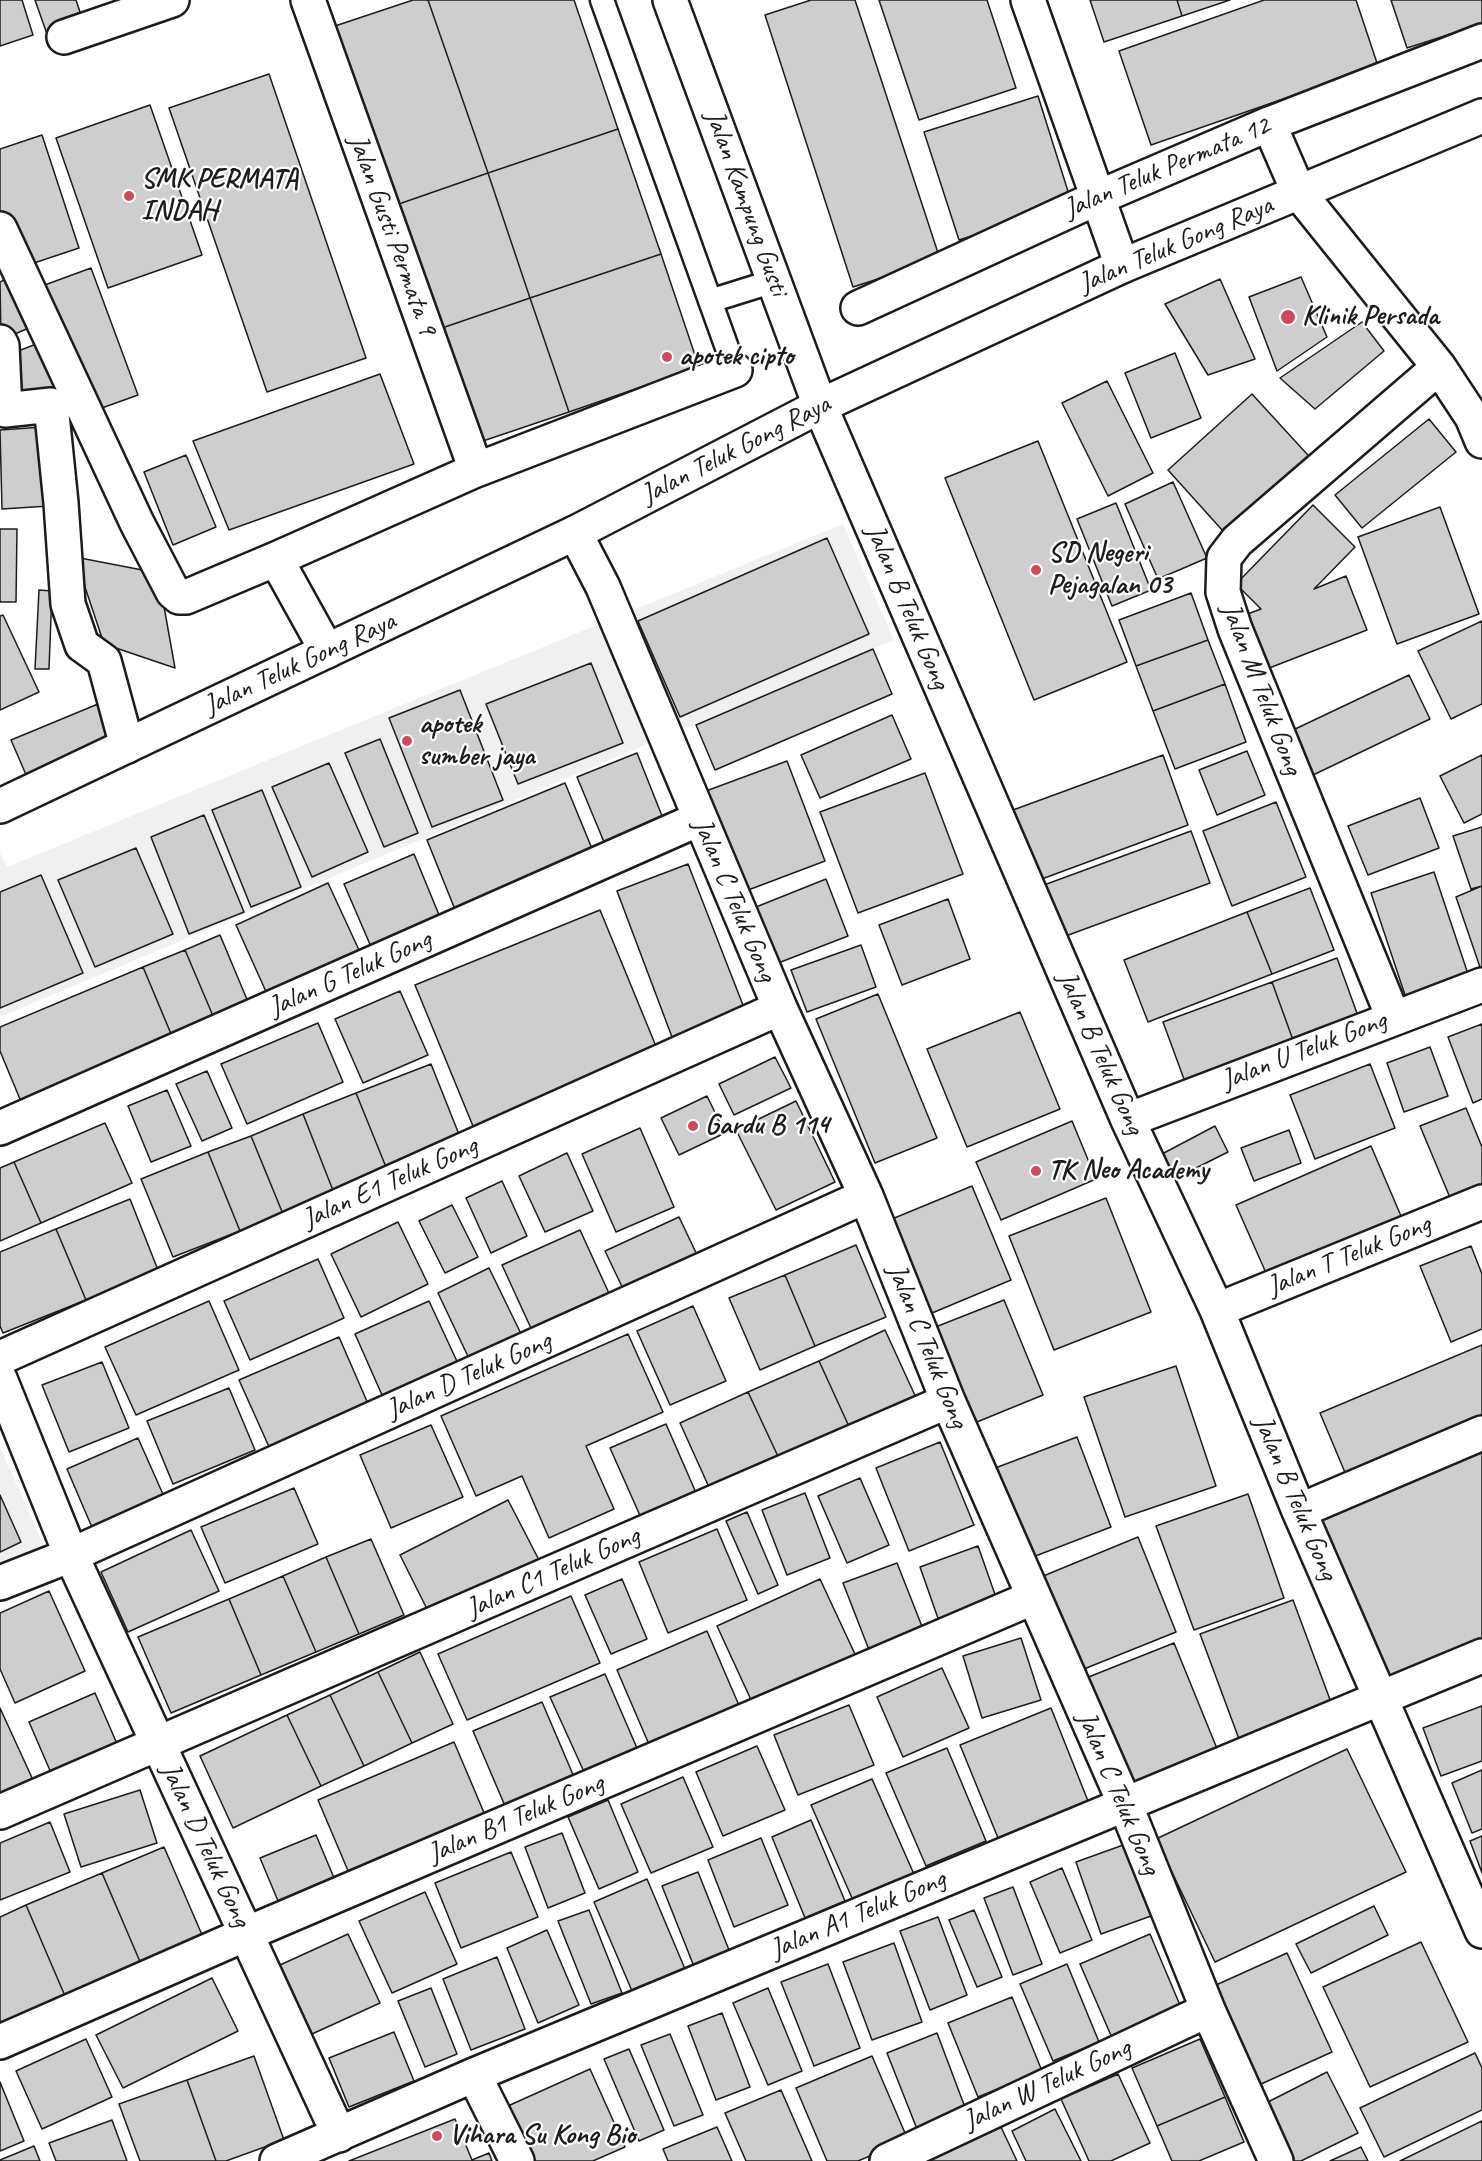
<!DOCTYPE html>
<style>
body{margin:0}
canvas{display:block;background:#fff}
</style>
<canvas width="1482" height="2161"></canvas>
<script>
const ctx = document.querySelector('canvas').getContext('2d');
ctx.lineJoin = 'round';
function paint(path, color) { ctx.fillStyle = color; ctx.fill(path, 'evenodd'); }
const shape = rows => new Path2D(rows.map(r => 'M' + r).join(''));
function strokePath(path, color, width, dash) { ctx.strokeStyle = color; ctx.lineWidth = width; ctx.lineCap = dash ? 'butt' : 'round'; ctx.setLineDash(dash || []); ctx.stroke(path); }
function write(font, color, halo, rows, align = 'center') {
  ctx.font = font + ' Caveat,sans-serif'; ctx.lineWidth = 4.5; ctx.setLineDash([]); ctx.textBaseline = 'middle'; ctx.strokeStyle = halo; ctx.fillStyle = color; for (const [text, x, y, turn = 0] of rows) {
    ctx.save(); ctx.translate(x, y); ctx.rotate((+turn || 0) * Math.PI / 180); ctx.textAlign = isNaN(turn) ? turn : align; if (halo) ctx.strokeText(text, 0, 0); ctx.fillText(text, 0, 0); ctx.restore();
  }
}
paint(shape([
 [843,524,894,640,0,1017,0,853,7,867],
 [0,1447,44,1546,0,1566]
]), '#f0f0f0');
const building = shape([
 [0,0,22,0,33,35,0,46,0,0],
 [35,0,76,0,83,21,47,34,35,0],
 [413,0,428,0,488,173,396,205,335,26,413,0],
 [428,0,574,0,618,129,488,173,428,0],
 [811,0,855,0,940,259,853,287,765,15,811,0],
 [879,0,987,0,1016,88,919,120,879,0],
 [1090,0,1177,0,1182,16,1104,42,1090,0],
 [1177,0,1230,0,1182,16,1177,0],
 [1264,0,1356,0,1378,66,1151,145,1119,51,1264,0],
 [1391,0,1482,0,1482,24,1407,48,1391,0],
 [269,74,366,358,267,392,169,108,269,74],
 [1038,96,1072,204,959,240,924,132,1038,96],
 [150,105,202,255,108,288,56,138,150,105],
 [618,129,661,254,530,298,488,173,618,129],
 [42,135,79,248,19,268,0,212,0,149,42,135],
 [488,173,530,298,439,329,396,205,488,173],
 [661,254,699,367,569,412,530,298,661,254],
 [91,268,138,395,88,413,42,286,91,268],
 [16,273,38,324,1,340,0,282,16,273],
 [1301,277,1327,337,1277,371,1249,297,1301,277],
 [1220,279,1255,359,1208,375,1165,304,1220,279],
 [530,298,569,412,477,443,439,329,530,298],
 [1362,322,1384,351,1315,409,1280,378,1362,322],
 [49,339,65,388,20,404,8,355,49,339],
 [1175,353,1201,418,1151,438,1125,373,1175,353],
 [380,374,414,464,229,530,193,441,380,374],
 [1107,381,1153,473,1108,496,1062,403,1107,381],
 [1252,394,1317,465,1232,541,1168,470,1252,394],
 [1429,419,1456,452,1362,528,1335,495,1429,419],
 [43,427,49,506,2,509,0,430,43,427],
 [1038,441,1127,662,1034,700,945,478,1038,441],
 [186,455,216,527,173,545,144,472,186,455],
 [1173,482,1207,558,1158,579,1125,504,1173,482],
 [1116,503,1151,590,1112,606,1077,519,1116,503],
 [1313,505,1355,547,1314,589,1346,576,1367,630,1259,672,1237,618,1261,609,1236,584,1313,505],
 [1440,507,1479,614,1397,644,1358,537,1440,507],
 [0,529,17,529,16,602,0,602,0,529],
 [827,538,869,634,680,717,638,621,827,538],
 [75,557,158,573,175,668,104,644,75,557],
 [39,590,52,591,49,669,35,669,39,590],
 [1191,593,1208,640,1136,666,1119,620,1191,593],
 [3,615,39,692,0,710,0,616,3,615],
 [1482,621,1482,704,1451,719,1418,651,1482,621],
 [1208,640,1225,684,1153,711,1136,666,1208,640],
 [873,649,892,694,715,770,696,725,873,649],
 [591,663,623,743,518,784,486,704,591,663],
 [1409,675,1430,719,1313,775,1291,731,1409,675],
 [1225,684,1246,742,1175,769,1153,711,1225,684],
 [460,690,503,800,432,827,389,718,460,690],
 [98,704,113,740,27,777,11,740,98,704],
 [892,715,911,759,820,798,801,755,892,715],
 [380,739,418,833,384,847,345,753,380,739],
 [1247,751,1265,795,1217,815,1199,770,1247,751],
 [637,753,668,831,609,854,577,777,637,753],
 [1163,755,1188,825,1039,880,1013,810,1163,755],
 [1482,755,1482,814,1464,823,1440,776,1482,755],
 [787,761,825,861,743,892,706,791,787,761],
 [329,763,368,852,312,877,272,787,329,763],
 [925,773,963,874,858,913,820,812,925,773],
 [565,783,595,856,456,912,427,840,565,783],
 [262,790,301,887,251,907,212,810,262,790],
 [1420,798,1439,848,1368,875,1348,826,1420,798],
 [1276,802,1306,877,1232,906,1203,831,1276,802],
 [204,815,244,912,189,934,151,837,204,815],
 [1482,827,1482,886,1471,889,1453,836,1482,827],
 [1191,831,1210,883,1063,937,1044,885,1191,831],
 [136,848,173,934,95,967,58,880,136,848],
 [414,854,444,927,375,956,344,884,414,854],
 [688,864,748,1018,675,1045,617,891,688,864],
 [1434,872,1470,980,1407,1001,1371,893,1434,872],
 [41,875,83,973,0,1008,0,892,41,875],
 [826,879,848,936,773,965,751,909,826,879],
 [328,883,365,963,272,1005,236,925,328,883],
 [1482,886,1482,973,1456,897,1482,886],
 [1310,888,1334,950,1272,974,1247,912,1310,888],
 [948,899,970,959,902,985,879,925,948,899],
 [600,910,660,1056,475,1131,415,985,600,910],
 [1247,912,1272,974,1148,1022,1124,960,1247,912],
 [220,935,251,1009,216,1023,185,950,220,935],
 [861,945,876,987,807,1012,791,970,861,945],
 [185,950,216,1023,174,1041,143,967,185,950],
 [1337,958,1362,1027,1297,1051,1272,982,1337,958],
 [143,967,174,1041,22,1104,0,1051,0,1027,143,967],
 [1272,982,1297,1051,1188,1090,1163,1022,1272,982],
 [400,991,428,1055,363,1083,335,1019,400,991],
 [878,994,937,1138,875,1163,816,1019,878,994],
 [1020,1012,1060,1109,967,1147,927,1049,1020,1012],
 [318,1023,343,1082,247,1124,221,1064,318,1023],
 [1482,1024,1482,1099,1473,1103,1448,1037,1482,1024],
 [1430,1047,1448,1096,1404,1112,1387,1063,1430,1047],
 [775,1057,791,1088,734,1115,719,1084,775,1057],
 [431,1064,462,1142,388,1172,356,1093,431,1064],
 [1370,1064,1395,1128,1315,1159,1290,1095,1370,1064],
 [207,1071,232,1128,202,1141,176,1084,207,1071],
 [167,1090,191,1146,151,1162,128,1106,167,1090],
 [356,1093,388,1172,334,1193,303,1114,356,1093],
 [707,1096,725,1133,679,1155,661,1118,707,1096],
 [796,1101,835,1182,776,1210,736,1130,796,1101],
 [1466,1108,1482,1147,1482,1187,1451,1200,1420,1126,1466,1108],
 [303,1114,334,1193,283,1214,251,1136,303,1114],
 [1072,1121,1096,1179,1001,1220,976,1162,1072,1121],
 [105,1123,132,1183,41,1223,14,1162,105,1123],
 [1215,1126,1228,1152,1174,1179,1162,1154,1215,1126],
 [640,1128,674,1207,616,1232,582,1154,640,1128],
 [1289,1130,1301,1163,1254,1181,1241,1148,1289,1130],
 [251,1136,283,1214,240,1231,208,1152,251,1136],
 [1371,1146,1404,1223,1270,1282,1236,1205,1371,1146],
 [208,1152,240,1231,173,1257,141,1179,208,1152],
 [567,1153,593,1211,545,1232,519,1176,567,1153],
 [14,1162,41,1223,0,1241,0,1168,14,1162],
 [502,1181,527,1236,491,1253,466,1198,502,1181],
 [972,1186,1011,1280,932,1313,892,1219,972,1186],
 [1106,1198,1151,1312,1054,1350,1009,1236,1106,1198],
 [130,1199,158,1270,86,1300,56,1229,130,1199],
 [452,1205,478,1257,445,1273,419,1221,452,1205],
 [679,1217,700,1261,626,1295,605,1251,679,1217],
 [398,1222,428,1284,361,1317,331,1254,398,1222],
 [56,1229,86,1300,3,1333,0,1326,0,1252,56,1229],
 [580,1230,613,1302,535,1337,502,1265,580,1230],
 [856,1245,886,1317,815,1346,785,1275,856,1245],
 [1471,1246,1482,1274,1482,1329,1451,1342,1420,1266,1471,1246],
 [318,1259,344,1318,250,1360,224,1301,318,1259],
 [489,1268,525,1342,473,1367,438,1293,489,1268],
 [785,1275,815,1346,760,1370,729,1298,785,1275],
 [1004,1300,1043,1395,972,1424,933,1328,1004,1300],
 [209,1301,239,1370,136,1415,105,1347,209,1301],
 [429,1301,461,1370,386,1404,355,1334,429,1301],
 [693,1306,726,1381,670,1405,637,1331,693,1306],
 [885,1330,918,1402,852,1433,819,1361,885,1330],
 [628,1334,663,1412,586,1446,614,1509,549,1538,522,1476,476,1496,441,1416,628,1334],
 [339,1337,369,1406,270,1449,239,1380,339,1337],
 [1482,1345,1482,1426,1349,1482,1320,1413,1482,1345],
 [819,1361,852,1433,782,1465,748,1392,819,1361],
 [102,1362,129,1428,69,1452,42,1385,102,1362],
 [1176,1366,1216,1486,1125,1517,1084,1397,1176,1366],
 [229,1388,255,1450,173,1484,147,1421,229,1388],
 [748,1392,782,1465,713,1496,680,1423,748,1392],
 [666,1424,697,1495,642,1520,610,1448,666,1424],
 [431,1425,463,1497,391,1528,360,1455,431,1425],
 [1077,1437,1111,1527,1025,1560,990,1470,1077,1437],
 [138,1438,166,1501,94,1532,67,1469,138,1438],
 [940,1442,974,1525,909,1551,876,1468,940,1442],
 [1482,1450,1482,1643,1390,1684,1319,1522,1482,1450],
 [860,1478,889,1545,847,1563,818,1496,860,1478],
 [294,1488,318,1544,225,1583,201,1527,294,1488],
 [805,1493,830,1558,787,1575,762,1510,805,1493],
 [1248,1494,1284,1598,1194,1630,1156,1526,1248,1494],
 [0,1495,21,1542,0,1552,0,1495],
 [508,1500,539,1560,430,1615,400,1555,508,1500],
 [747,1512,778,1585,758,1594,726,1521,747,1512],
 [717,1529,747,1600,668,1633,639,1562,717,1529],
 [191,1530,219,1591,128,1632,101,1572,191,1530],
 [1138,1537,1176,1632,1074,1673,1036,1579,1138,1537],
 [371,1539,404,1615,359,1634,326,1557,371,1539],
 [978,1546,998,1603,940,1624,920,1567,978,1546],
 [326,1557,359,1634,316,1652,283,1576,326,1557],
 [897,1563,925,1634,871,1655,843,1583,897,1563],
 [283,1576,316,1652,261,1675,229,1599,283,1576],
 [622,1579,647,1639,611,1654,585,1595,622,1579],
 [820,1579,861,1667,758,1715,717,1626,820,1579],
 [49,1591,85,1671,15,1703,0,1669,0,1613,49,1591],
 [571,1596,600,1663,467,1720,438,1654,571,1596],
 [229,1599,261,1675,171,1713,138,1637,229,1599],
 [1293,1600,1332,1705,1239,1739,1200,1634,1293,1600],
 [707,1631,744,1717,654,1756,617,1670,707,1631],
 [1021,1638,1041,1700,982,1718,963,1656,1021,1638],
 [1174,1643,1218,1751,1131,1786,1086,1678,1174,1643],
 [420,1652,453,1724,412,1743,378,1672,420,1652],
 [942,1668,969,1728,903,1757,877,1697,942,1668],
 [378,1672,412,1743,364,1766,330,1695,378,1672],
 [605,1674,643,1762,590,1785,550,1697,605,1674],
 [95,1693,121,1753,55,1782,29,1722,95,1693],
 [330,1695,364,1766,321,1786,287,1715,330,1695],
 [542,1702,577,1784,508,1813,473,1731,542,1702],
 [849,1705,874,1765,798,1795,774,1735,849,1705],
 [1482,1706,1482,1761,1441,1776,1423,1728,1482,1706],
 [0,1708,33,1780,0,1794,0,1708],
 [1051,1708,1088,1801,998,1838,960,1745,1051,1708],
 [287,1715,321,1786,233,1828,200,1756,287,1715],
 [454,1742,485,1815,349,1873,318,1800,454,1742],
 [757,1746,785,1810,723,1836,696,1772,757,1746],
 [947,1748,986,1841,926,1866,886,1773,947,1748],
 [1347,1749,1406,1872,1215,1962,1156,1839,1347,1749],
 [1482,1770,1482,1829,1472,1833,1452,1783,1482,1770],
 [683,1777,713,1847,651,1873,621,1804,683,1777],
 [872,1779,917,1881,856,1907,811,1805,872,1779],
 [140,1790,157,1843,81,1867,64,1814,140,1790],
 [608,1800,638,1872,599,1889,568,1817,608,1800],
 [811,1820,845,1901,805,1918,772,1837,811,1820],
 [50,1822,70,1872,0,1900,0,1843,50,1822],
 [562,1833,585,1893,548,1908,525,1847,562,1833],
 [316,1835,337,1885,281,1908,260,1858,316,1835],
 [1482,1836,1482,1873,1470,1841,1482,1836],
 [761,1838,788,1905,734,1927,708,1860,761,1838],
 [1126,1844,1151,1916,1101,1934,1076,1862,1126,1844],
 [164,1847,206,1944,144,1971,102,1873,164,1847],
 [511,1852,538,1917,461,1948,435,1883,511,1852],
 [1062,1868,1092,1940,1060,1953,1030,1882,1062,1868],
 [698,1872,731,1955,695,1969,662,1886,698,1872],
 [102,1873,144,1971,68,2003,26,1905,102,1873],
 [647,1879,685,1969,632,1991,594,1902,647,1879],
 [1013,1887,1042,1964,1013,1975,984,1898,1013,1887],
 [425,1892,457,1964,392,1993,359,1921,425,1892],
 [26,1905,68,2003,0,2032,0,1917,26,1905],
 [1374,1906,1388,1935,1311,1973,1296,1944,1374,1906],
 [589,1910,622,1993,591,2004,558,1921,589,1910],
 [974,1910,1002,1977,977,1987,949,1920,974,1910],
 [938,1917,967,1995,930,2010,900,1931,938,1917],
 [547,1930,579,2005,538,2023,507,1948,547,1930],
 [348,1934,380,2003,312,2034,280,1965,348,1934],
 [1150,1934,1185,2017,1116,2047,1080,1964,1150,1934],
 [1421,1942,1468,2042,1370,2087,1323,1987,1421,1942],
 [894,1943,922,2022,872,2040,843,1962,894,1943],
 [1287,1953,1332,2052,1250,2089,1205,1990,1287,1953],
 [497,1957,525,2029,471,2050,443,1979,497,1957],
 [828,1964,860,2048,814,2066,781,1982,828,1964],
 [1067,1964,1099,2042,1053,2061,1020,1984,1067,1964],
 [212,1978,238,2031,123,2088,96,2035,212,1978],
 [431,1988,457,2054,425,2067,398,2001,431,1988],
 [768,1988,802,2071,768,2085,733,2003,768,1988],
 [1012,1997,1042,2071,978,2097,948,2023,1012,1997],
 [722,2013,750,2087,716,2100,688,2026,722,2013],
 [394,2032,414,2081,349,2107,329,2058,394,2032],
 [937,2033,966,2110,917,2129,887,2053,937,2033],
 [670,2034,703,2115,674,2126,641,2045,670,2034],
 [86,2039,112,2097,42,2129,16,2071,86,2039],
 [1200,2039,1225,2097,1157,2126,1132,2068,1200,2039],
 [629,2049,664,2130,639,2141,604,2059,629,2049],
 [1475,2053,1482,2068,1482,2110,1384,2157,1360,2108,1475,2053],
 [254,2056,284,2140,226,2161,216,2161,187,2080,254,2056],
 [872,2056,908,2140,858,2161,827,2161,796,2088,872,2056],
 [590,2069,625,2147,593,2161,522,2161,499,2110,590,2069],
 [1327,2072,1358,2133,1301,2161,1290,2161,1262,2105,1327,2072],
 [1118,2074,1150,2143,1111,2161,1089,2161,1061,2099,1118,2074],
 [187,2080,216,2161,140,2161,119,2104,187,2080],
 [0,2082,24,2141,0,2151,0,2082],
 [781,2090,812,2161,746,2161,725,2113,781,2090],
 [1225,2097,1244,2142,1199,2161,1172,2161,1157,2126,1225,2097],
 [1055,2109,1081,2161,1026,2161,1012,2131,1055,2109],
 [455,2119,472,2160,489,2153,492,2161,349,2161,455,2119],
 [112,2120,127,2161,56,2161,49,2143,112,2120],
 [1482,2121,1482,2161,1400,2161,1482,2121],
 [717,2127,732,2161,668,2161,663,2149,717,2127],
 [1001,2127,1017,2161,929,2161,1001,2127],
 [34,2146,40,2161,0,2161,0,2160,34,2146],
 [1361,2147,1368,2161,1330,2161,1361,2147]
]);
paint(building, '#cecece');
strokePath(building, '#1c1c1c', 1.5);
const service = shape([
 [602,0,735,370],
 [710,301,774,281]
]);
const minor = shape([
 [308,0,476,470],
 [1028,0,1122,266],
 [64,37,172,0],
 [1269,124,1299,193,1439,367,1472,417,1482,441],
 [0,229,137,523,173,592,179,597,186,597,276,559,476,470,735,370],
 [858,308,1097,198,1269,124,1482,41],
 [0,342,2,346,5,410,51,405,61,503,68,604,82,645,104,661,127,746],
 [820,406,1128,1120,1217,1310,1299,1511,1482,1931],
 [575,533,603,587,780,1008,866,1196,948,1401,1125,1804,1208,2010,1276,2161],
 [276,559,327,651],
 [1393,1017,1235,629,1223,592,1224,558,1237,541,1439,367],
 [1128,1120,1482,985],
 [0,1128,699,819],
 [1217,1310,1482,1202],
 [0,1358,780,1008],
 [0,1379,71,1555,339,2135],
 [1299,1511,1482,1433],
 [0,1583,71,1555,866,1196],
 [0,1812,948,1401],
 [0,2042,246,1934,1032,1598],
 [474,2075,517,2161],
 [277,2161,474,2075,1482,1656],
 [887,2161,1208,2010]
]);
const tertiary = shape([
 [670,0,820,406]
]);
const secondary = shape([
 [0,806,575,533,820,406,1122,266,1482,116]
]);
strokePath(service, '#1c1c1c', 27);
strokePath(minor, '#1c1c1c', 38);
strokePath(tertiary, '#1c1c1c', 38);
strokePath(secondary, '#1c1c1c', 38);
strokePath(service, '#fff', 22);
strokePath(minor, '#fff', 33);
strokePath(tertiary, '#fff', 33);
strokePath(secondary, '#fff', 33);
for (const [x, y, r, color] of [
 [129,196,6,"#d1495b"],
 [1288,317,8,"#d1495b"],
 [667,357,6,"#d1495b"],
 [1036,570,6,"#d1495b"],
 [407,741,6,"#d1495b"],
 [693,1126,6,"#d1495b"],
 [1036,1171,6,"#d1495b"],
 [437,2136,6,"#d1495b"]
]) { const dot = new Path2D(); dot.arc(x, y, r, 0, 2 * Math.PI); ctx.fillStyle = color; ctx.fill(dot); strokePath(dot, '#fff', 2); }
write('28px', '#1c1c1c', '#fff', [
 ["Jalan Teluk Permata 12",1167,168,-23],
 ["Jalan Kampung Gusti",746,203,70],
 ["Jalan Gusti Permata 9",392,235,70],
 ["Jalan Teluk Gong Raya",1176,245,-23],
 ["Jalan Teluk Gong Raya",736,450,-27],
 ["Jalan B Teluk Gong",907,607,67],
 ["Jalan Teluk Gong Raya",300,664,-25],
 ["Jalan M Teluk Gong",1261,689,69],
 ["Jalan C Teluk Gong",734,900,67],
 ["Jalan G Teluk Gong",350,974,-24],
 ["Jalan U Teluk Gong",1304,1051,-21],
 ["Jalan B Teluk Gong",1100,1053,66],
 ["Jalan E1 Teluk Gong",390,1183,-24],
 ["Jalan T Teluk Gong",1349,1256,-22],
 ["Jalan C Teluk Gong",927,1346,68],
 ["Jalan D Teluk Gong",469,1376,-24],
 ["Jalan B Teluk Gong",1295,1498,67],
 ["Jalan C1 Teluk Gong",553,1573,-24],
 ["Jalan C Teluk Gong",1118,1793,67],
 ["Jalan B1 Teluk Gong",516,1819,-23],
 ["Jalan D Teluk Gong",205,1845,65],
 ["Jalan A1 Teluk Gong",858,1915,-23],
 ["Jalan W Teluk Gong",1047,2085,-25]
]);
write('bold 28px', '#1c1c1c', '#fff', [
 ["SMK PERMATA",141,180],
 ["INDAH",141,212],
 ["Klinik Persada",1302,317],
 ["apotek cipto",679,357],
 ["SD Negeri",1048,554],
 ["Pejagalan 03",1048,586],
 ["apotek",419,725],
 ["sumber jaya",419,757],
 ["Gardu B 114",705,1126],
 ["TK Neo Academy",1048,1171],
 ["Vihara Su Kong Bio",449,2136]
], 'left');
</script>
